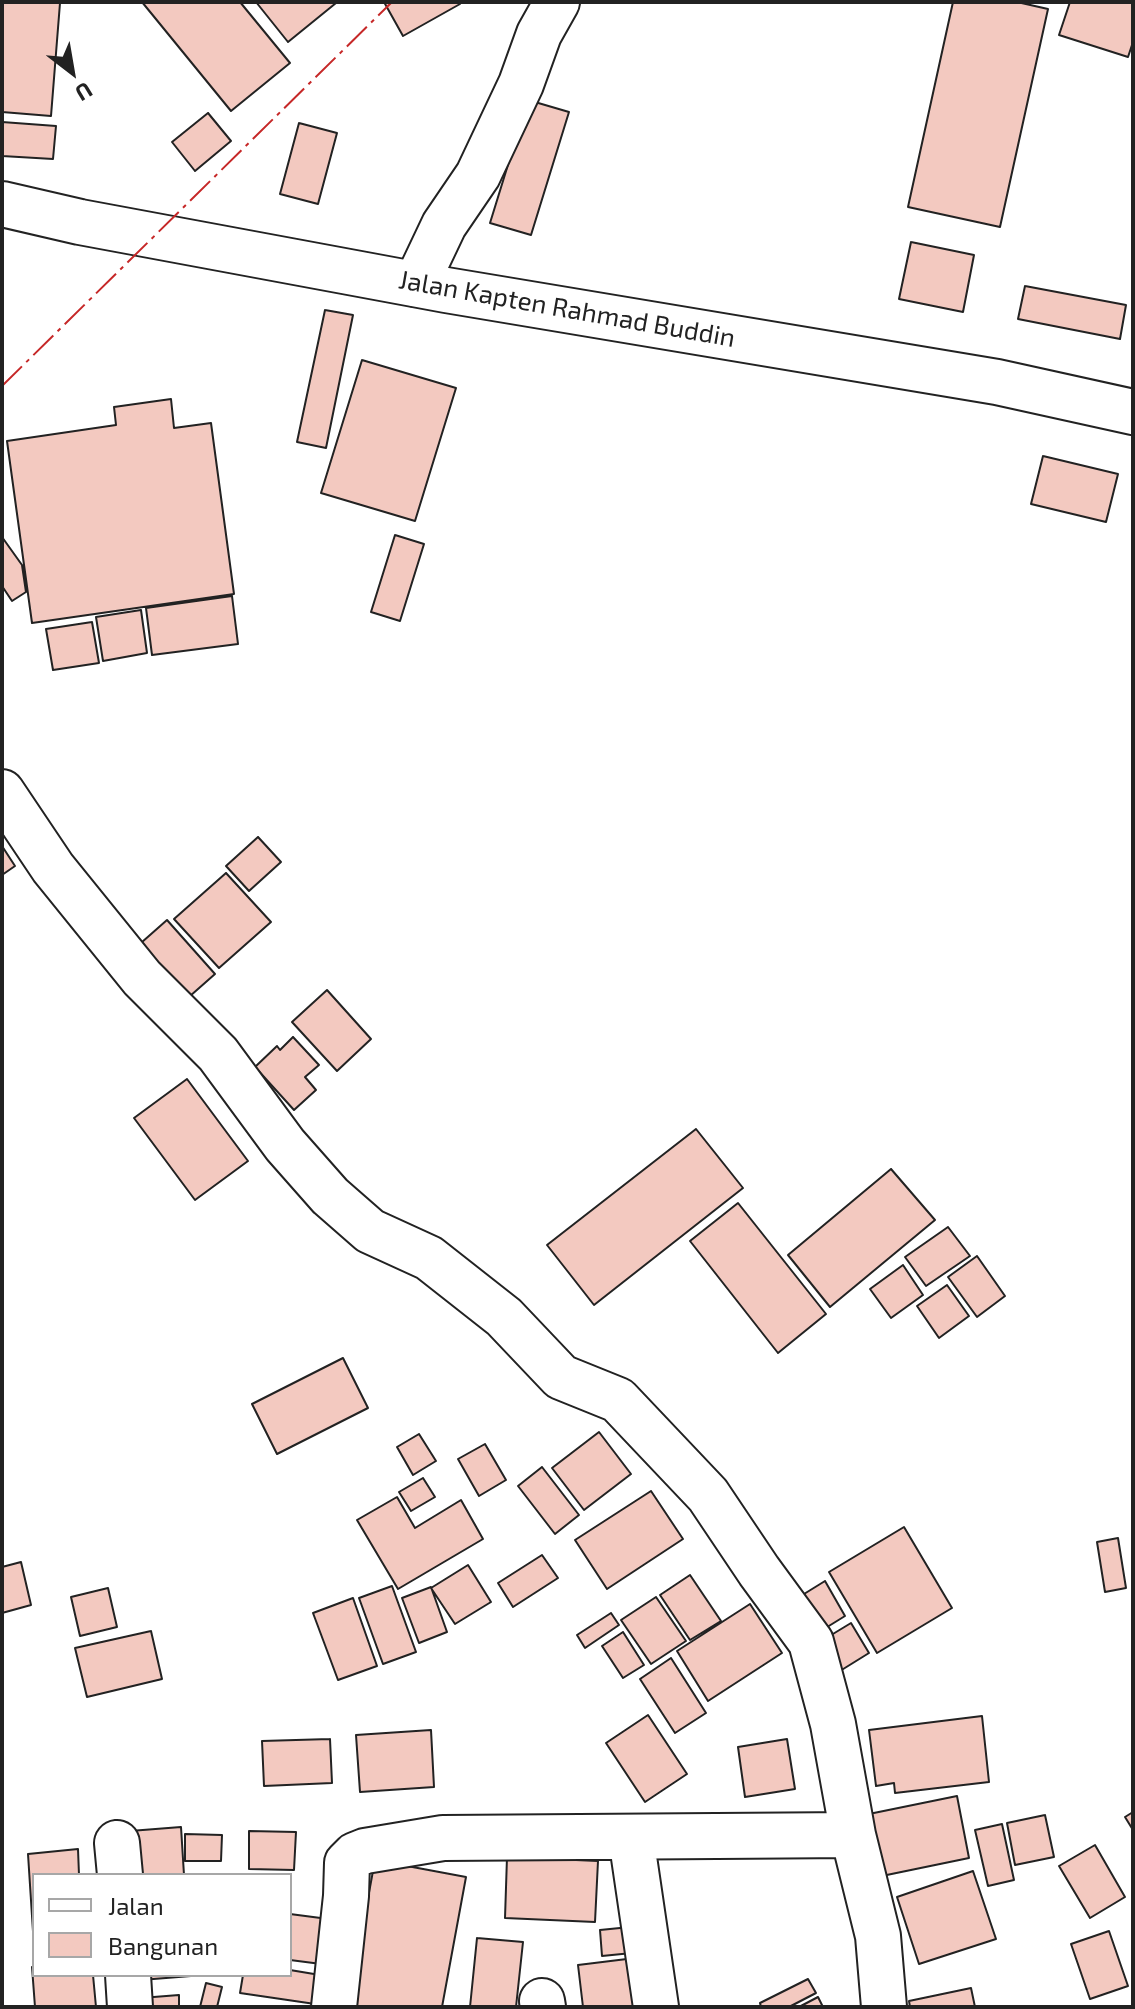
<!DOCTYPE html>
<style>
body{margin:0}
#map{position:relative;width:1135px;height:2009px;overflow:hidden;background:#fff;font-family:"Exo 2",sans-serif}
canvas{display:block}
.frame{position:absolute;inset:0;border:4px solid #222;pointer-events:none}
.legend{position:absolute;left:32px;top:1873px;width:260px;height:104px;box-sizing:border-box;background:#fff;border:2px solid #a7a7a7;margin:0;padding:10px 14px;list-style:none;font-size:24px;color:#222}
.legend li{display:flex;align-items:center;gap:16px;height:40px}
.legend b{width:40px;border:2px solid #a7a7a7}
.north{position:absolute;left:32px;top:32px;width:80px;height:80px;-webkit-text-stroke:6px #fff;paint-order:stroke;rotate:149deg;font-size:22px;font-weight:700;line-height:32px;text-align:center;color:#222}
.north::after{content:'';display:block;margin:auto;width:28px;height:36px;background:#222;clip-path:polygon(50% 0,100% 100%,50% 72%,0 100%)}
</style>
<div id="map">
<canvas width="1135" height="2009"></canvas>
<div class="frame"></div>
<ul class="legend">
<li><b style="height:10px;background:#fff"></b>Jalan</li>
<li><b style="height:22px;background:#f3c9c0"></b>Bangunan</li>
</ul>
<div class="north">U</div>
</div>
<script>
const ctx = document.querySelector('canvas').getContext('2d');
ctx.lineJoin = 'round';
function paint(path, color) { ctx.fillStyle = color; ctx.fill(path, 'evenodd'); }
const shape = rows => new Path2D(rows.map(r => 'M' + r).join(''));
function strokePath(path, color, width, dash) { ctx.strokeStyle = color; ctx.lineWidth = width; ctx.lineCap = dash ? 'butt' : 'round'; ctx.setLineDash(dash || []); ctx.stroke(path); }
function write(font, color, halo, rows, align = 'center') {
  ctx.font = font + ' "Exo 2",sans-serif'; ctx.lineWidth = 6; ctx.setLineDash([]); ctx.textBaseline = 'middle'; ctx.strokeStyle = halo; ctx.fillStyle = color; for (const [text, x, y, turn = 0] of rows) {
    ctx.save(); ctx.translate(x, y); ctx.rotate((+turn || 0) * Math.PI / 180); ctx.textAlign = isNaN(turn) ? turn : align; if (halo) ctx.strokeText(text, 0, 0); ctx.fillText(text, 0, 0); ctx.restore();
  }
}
const building = shape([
 [2,2,60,3,51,116,2,112,2,2],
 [142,2,240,2,290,63,231,111,142,2],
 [256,2,336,2,336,3,288,42,256,2],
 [384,2,459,2,460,4,403,36,384,2],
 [953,2,1017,2,1048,9,1000,227,908,207,953,2],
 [1070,2,1133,2,1133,42,1128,57,1059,35,1070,2],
 [528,100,569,112,531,235,490,223,528,100],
 [208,113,231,141,195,171,172,142,208,113],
 [2,122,56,126,53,159,2,156,2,122],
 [299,123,337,133,318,204,280,194,299,123],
 [911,242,974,255,963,312,899,299,911,242],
 [1025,286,1126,305,1120,339,1018,319,1025,286],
 [325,310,353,315,326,448,297,442,325,310],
 [362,360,456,388,415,521,321,493,362,360],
 [171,399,174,428,211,423,234,594,32,623,7,441,116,425,114,407,171,399],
 [1043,456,1118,474,1106,522,1031,504,1043,456],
 [395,535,424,544,400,621,371,612,395,535],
 [2,537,22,565,26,592,12,601,2,586,2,537],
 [232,596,238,644,152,655,146,608,232,596],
 [141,610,147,653,103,661,96,617,141,610],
 [92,622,99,663,53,670,46,629,92,622],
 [258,837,281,862,249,891,226,866,258,837],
 [2,846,15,866,2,875,2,846],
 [226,873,271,922,219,968,174,919,226,873],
 [167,920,215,974,181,1004,133,950,167,920],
 [327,990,371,1039,337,1071,292,1022,327,990],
 [293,1037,319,1065,305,1077,316,1090,294,1110,255,1067,277,1046,280,1050,293,1037],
 [187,1079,248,1161,195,1200,134,1118,187,1079],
 [696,1129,743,1188,594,1305,547,1245,696,1129],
 [891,1169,935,1220,830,1307,788,1255,891,1169],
 [738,1203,826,1314,778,1353,690,1241,738,1203],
 [948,1227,970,1256,926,1286,905,1257,948,1227],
 [977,1256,1005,1296,977,1317,948,1277,977,1256],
 [903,1265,923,1295,891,1318,870,1289,903,1265],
 [947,1285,969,1316,939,1338,917,1306,947,1285],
 [343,1358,368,1408,277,1454,252,1404,343,1358],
 [599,1432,631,1474,584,1510,552,1468,599,1432],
 [419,1434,436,1461,413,1475,397,1447,419,1434],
 [485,1444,506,1480,479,1496,458,1459,485,1444],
 [542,1467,579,1515,555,1534,518,1486,542,1467],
 [423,1478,435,1497,411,1511,399,1492,423,1478],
 [651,1491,683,1539,607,1589,575,1540,651,1491],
 [397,1497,415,1528,461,1500,483,1539,398,1589,357,1520,397,1497],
 [904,1527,952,1608,877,1653,829,1572,904,1527],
 [1118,1538,1126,1588,1105,1592,1097,1542,1118,1538],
 [542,1555,558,1578,513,1607,498,1583,542,1555],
 [21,1562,31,1605,2,1613,2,1567,21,1562],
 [468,1565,491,1602,455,1624,431,1588,468,1565],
 [690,1575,721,1621,690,1640,660,1595,690,1575],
 [825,1581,845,1616,824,1629,804,1594,825,1581],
 [392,1586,416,1652,383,1664,359,1598,392,1586],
 [431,1587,447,1632,419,1643,402,1598,431,1587],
 [108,1588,117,1627,80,1636,71,1597,108,1588],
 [656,1597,686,1641,651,1664,621,1620,656,1597],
 [353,1598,377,1666,338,1680,313,1613,353,1598],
 [750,1604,782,1653,708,1701,677,1651,750,1604],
 [611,1613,619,1625,585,1648,577,1635,611,1613],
 [851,1623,869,1653,840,1671,823,1640,851,1623],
 [151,1631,162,1679,87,1697,75,1648,151,1631],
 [623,1632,644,1665,623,1678,602,1646,623,1632],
 [671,1658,706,1713,675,1733,640,1679,671,1658],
 [648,1715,687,1774,645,1802,606,1743,648,1715],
 [982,1716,989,1782,895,1793,894,1783,876,1786,869,1730,982,1716],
 [431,1730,434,1787,360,1792,356,1735,431,1730],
 [330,1739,332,1783,264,1786,262,1741,330,1739],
 [787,1739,795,1789,745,1797,738,1747,787,1739],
 [957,1796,969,1858,877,1877,864,1815,957,1796],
 [1133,1812,1133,1830,1125,1817,1133,1812],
 [1045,1815,1054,1857,1015,1865,1007,1823,1045,1815],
 [1002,1824,1014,1880,988,1886,975,1830,1002,1824],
 [181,1827,184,1875,133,1875,130,1831,181,1827],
 [249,1831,296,1832,294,1870,249,1869,249,1831],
 [185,1834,222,1835,221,1861,185,1861,185,1834],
 [1095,1845,1125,1897,1090,1918,1059,1866,1095,1845],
 [78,1849,79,1875,34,1875,34,1947,28,1854,78,1849],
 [507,1857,598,1861,595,1922,505,1918,507,1857],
 [375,1860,466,1877,442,2007,348,2007,375,1860],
 [973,1871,996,1939,919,1964,897,1897,973,1871],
 [290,1914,336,1920,329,1965,290,1960,290,1914],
 [630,1927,632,1953,602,1956,600,1930,630,1927],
 [1109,1931,1128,1986,1090,1999,1071,1944,1109,1931],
 [477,1938,523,1942,516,2007,470,2007,477,1938],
 [635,1958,641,2007,583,2007,578,1965,635,1958],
 [32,1967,34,1967,34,1975,93,1975,96,2007,35,2007,32,1967],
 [290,1970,320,1975,315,2004,240,1993,243,1975,290,1975,290,1970],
 [140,1975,191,1975,191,1976,141,1980,140,1975],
 [808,1979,816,1993,789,2007,761,2007,760,2003,808,1979],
 [206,1983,222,1987,217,2007,200,2007,206,1983],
 [971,1988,975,2007,910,2007,909,2001,971,1988],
 [179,1995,179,2007,142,2007,141,1998,179,1995],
 [818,1997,823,2007,799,2007,818,1997]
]);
paint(building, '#f3c9c0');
strokePath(building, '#222', 2);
const minor = shape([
 [416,284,444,225,478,175,521,84,539,34,557,2],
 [2,792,53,868,142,978,218,1054,285,1145,330,1196,370,1231,429,1258,504,1317,561,1377,618,1400,708,1495,759,1571,811,1642,833,1724,853,1835,878,1936,884,2007],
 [631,1837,656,2007],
 [117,1843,120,1875],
 [128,1975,130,2007],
 [542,2001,543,2007],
 [334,2007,346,1896,347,1863,355,1855,365,1851,443,1838,853,1835]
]);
const major = shape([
 [2,204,80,222,446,290,997,382,1133,412]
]);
strokePath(minor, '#222', 48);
strokePath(major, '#222', 48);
strokePath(minor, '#fff', 44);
strokePath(major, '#fff', 44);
strokePath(shape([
 [2,386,392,2]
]), '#c62828', 2, [28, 6, 4, 6]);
write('26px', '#222', '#fff', [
 ["Jalan Kapten Rahmad Buddin",567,309,10]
]);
</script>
